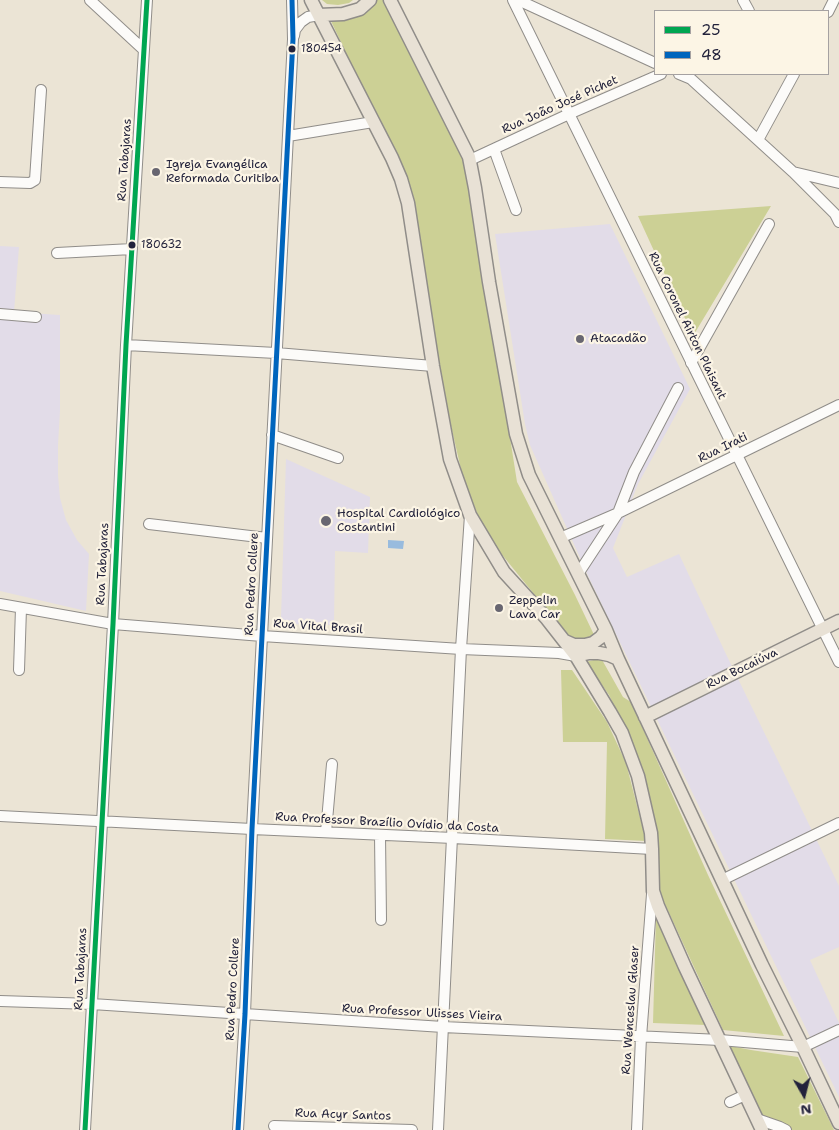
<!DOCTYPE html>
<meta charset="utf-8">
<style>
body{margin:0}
#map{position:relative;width:839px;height:1130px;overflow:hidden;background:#ebe4d5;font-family:"Shantell Sans",sans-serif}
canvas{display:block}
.legend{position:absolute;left:654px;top:10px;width:175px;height:65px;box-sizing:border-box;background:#fcf5e5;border:1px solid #a5a1a1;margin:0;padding:6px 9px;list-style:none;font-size:15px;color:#22223b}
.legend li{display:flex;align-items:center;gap:10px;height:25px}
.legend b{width:25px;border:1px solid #a5a1a1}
.north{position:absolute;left:779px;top:1070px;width:50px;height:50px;-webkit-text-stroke:4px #fcf5e5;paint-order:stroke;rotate:172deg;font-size:14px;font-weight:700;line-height:20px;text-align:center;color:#22223b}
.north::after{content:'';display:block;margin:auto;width:18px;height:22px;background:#22223b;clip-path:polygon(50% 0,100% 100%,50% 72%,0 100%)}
</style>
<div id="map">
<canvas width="839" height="1130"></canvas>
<ul class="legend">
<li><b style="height:6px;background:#00a651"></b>25</li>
<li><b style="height:6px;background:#0065bd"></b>48</li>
</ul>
<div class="north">N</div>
</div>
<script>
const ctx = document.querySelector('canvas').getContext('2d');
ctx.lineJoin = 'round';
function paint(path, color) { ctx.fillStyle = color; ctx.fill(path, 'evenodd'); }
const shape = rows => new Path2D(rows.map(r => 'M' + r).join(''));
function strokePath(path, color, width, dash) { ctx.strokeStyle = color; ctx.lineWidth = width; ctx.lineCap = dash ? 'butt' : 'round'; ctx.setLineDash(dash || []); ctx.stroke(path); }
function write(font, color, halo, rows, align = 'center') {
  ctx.font = font + ' "Shantell Sans",sans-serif'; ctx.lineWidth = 4.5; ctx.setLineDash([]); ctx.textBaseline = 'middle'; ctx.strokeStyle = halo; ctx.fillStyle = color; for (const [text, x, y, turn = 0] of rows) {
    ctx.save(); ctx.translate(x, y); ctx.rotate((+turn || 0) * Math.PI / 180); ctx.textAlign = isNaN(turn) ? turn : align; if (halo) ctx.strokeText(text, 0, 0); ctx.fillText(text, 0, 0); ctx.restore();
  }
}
paint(shape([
 [610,224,690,389,638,484,613,548,627,577,679,554,725,652,839,886,839,947,810,960,839,1023,839,1097,589,578,530,445,525,424,495,234],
 [0,246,19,247,14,312,60,315,60,411,58,445,58,475,60,498,66,520,77,540,89,554,86,611,0,591],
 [286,459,370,497,368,553,335,551,334,625,287,624,284,622,281,618]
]), '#e2dce8');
paint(shape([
 [322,0,353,0,349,3,338,5,327,4],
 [375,0,383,0,462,154,470,184,517,482,575,595,596,639,573,642,486,535,463,478,435,356,411,192,331,21,353,18,371,6],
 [771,206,693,336,638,216],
 [601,658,623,697,631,702,708,875,784,1036,723,1030,658,889,656,834,636,752,609,695,586,662],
 [561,670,572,670,607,722,626,763,646,841,605,839,607,742,563,742],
 [656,917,706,1025,653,1023],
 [725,1045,751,1050,798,1057,834,1130,764,1130]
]), '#ccd095');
paint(shape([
 [388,540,404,541,403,549,388,548]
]), '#98bbde');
const minor = shape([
 [90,0,144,50],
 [513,0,839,662],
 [518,0,655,63],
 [743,0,749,11],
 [828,12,834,0],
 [294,36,295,30,301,22,308,17,319,15],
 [679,74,691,79,793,172,839,183],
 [288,136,373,122],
 [758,140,794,74],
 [494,149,516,210],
 [470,160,569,114,661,74],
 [794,173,835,214,839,222],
 [0,182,30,183,35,180,41,90],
 [57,253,132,249],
 [0,314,36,317],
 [126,345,276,353,433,366],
 [691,363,769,224],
 [272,435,338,458],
 [149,524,267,538],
 [560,538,618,513,839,405],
 [578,574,618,513,634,472,678,388],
 [0,604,113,624,262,636,461,649,559,653,576,656],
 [19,670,21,608],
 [0,816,252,829,453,838,652,849],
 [326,832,332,764],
 [380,835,381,920],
 [722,880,839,823],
 [0,1001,92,1004,443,1027,720,1040,803,1047,839,1030],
 [730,1102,745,1095],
 [757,1119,780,1127,786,1130],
 [274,1126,412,1130],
 [85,1130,113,624,126,345,147,0],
 [238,1130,245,1014,252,829,293,39,292,0],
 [438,1130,461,649,470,515],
 [637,1130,641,1037,652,894]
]);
const major = shape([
 [311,0,392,158,401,179,408,203,433,366,450,459,470,515,504,572,547,619,576,656,610,712,622,733,638,776,651,833,652,849,653,891,658,906,685,967,762,1130],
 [390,0,469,157,475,188,489,282,516,434,529,475,606,630,618,659,762,965,803,1047,839,1123],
 [319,15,343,14,360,9,370,0],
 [565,641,574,645,585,645,593,643,601,637,606,630],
 [576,656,589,653,599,653,609,655,618,659],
 [645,717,839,621]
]);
strokePath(minor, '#908d89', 12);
strokePath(major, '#908d89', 15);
strokePath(minor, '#fcfbf9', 10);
strokePath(major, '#e8e1d5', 12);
strokePath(shape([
 [85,1130,113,624,126,345,147,0]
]), '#00a651', 5);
strokePath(shape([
 [238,1130,245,1014,252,829,293,39,292,0]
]), '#0065bd', 5);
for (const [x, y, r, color] of [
 [292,49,4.5,"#22223b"],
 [156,172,5,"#686671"],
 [132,245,4.5,"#22223b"],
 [580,339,5,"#686671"],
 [326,521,6,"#686671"],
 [499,608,5,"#686671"]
]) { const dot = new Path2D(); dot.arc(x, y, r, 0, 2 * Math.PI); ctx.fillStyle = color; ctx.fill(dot); strokePath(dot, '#fcf5e5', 2); }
write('11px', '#22223b', '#fcf5e5', [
 ["180454",301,49],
 ["180632",141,245]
], 'left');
write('12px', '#22223b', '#fcf5e5', [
 ["Rua João José Pichet",560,105,-24],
 ["Rua Tabajaras",125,160,-86],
 ["Rua Coronel Airton Plaisant",687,326,64],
 ["Rua Irati",723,448,-26],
 ["Rua Tabajaras",103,564,-87],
 ["Rua Pedro Collere",252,584,-87],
 ["Rua Vital Brasil",318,627,4],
 ["Rua Bocaiúva",742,669,-26],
 ["Rua Professor Brazílio Ovídio da Costa",387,823,3],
 ["Rua Tabajaras",81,969,-87],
 ["Rua Pedro Collere",233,989,-87],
 ["Rua Wenceslau Glaser",631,1010,-86],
 ["Rua Professor Ulisses Vieira",422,1013,3],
 ["Rua Acyr Santos",343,1115,2]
]);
write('12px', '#22223b', '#fcf5e5', [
 ["Igreja Evangélica",166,165],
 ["Reformada Curitiba",166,179],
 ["Atacadão",590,339],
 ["Hospital Cardiológico",337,514],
 ["Costantini",337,528],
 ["Zeppelin",509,601],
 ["Lava Car",509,615]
], 'left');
</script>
